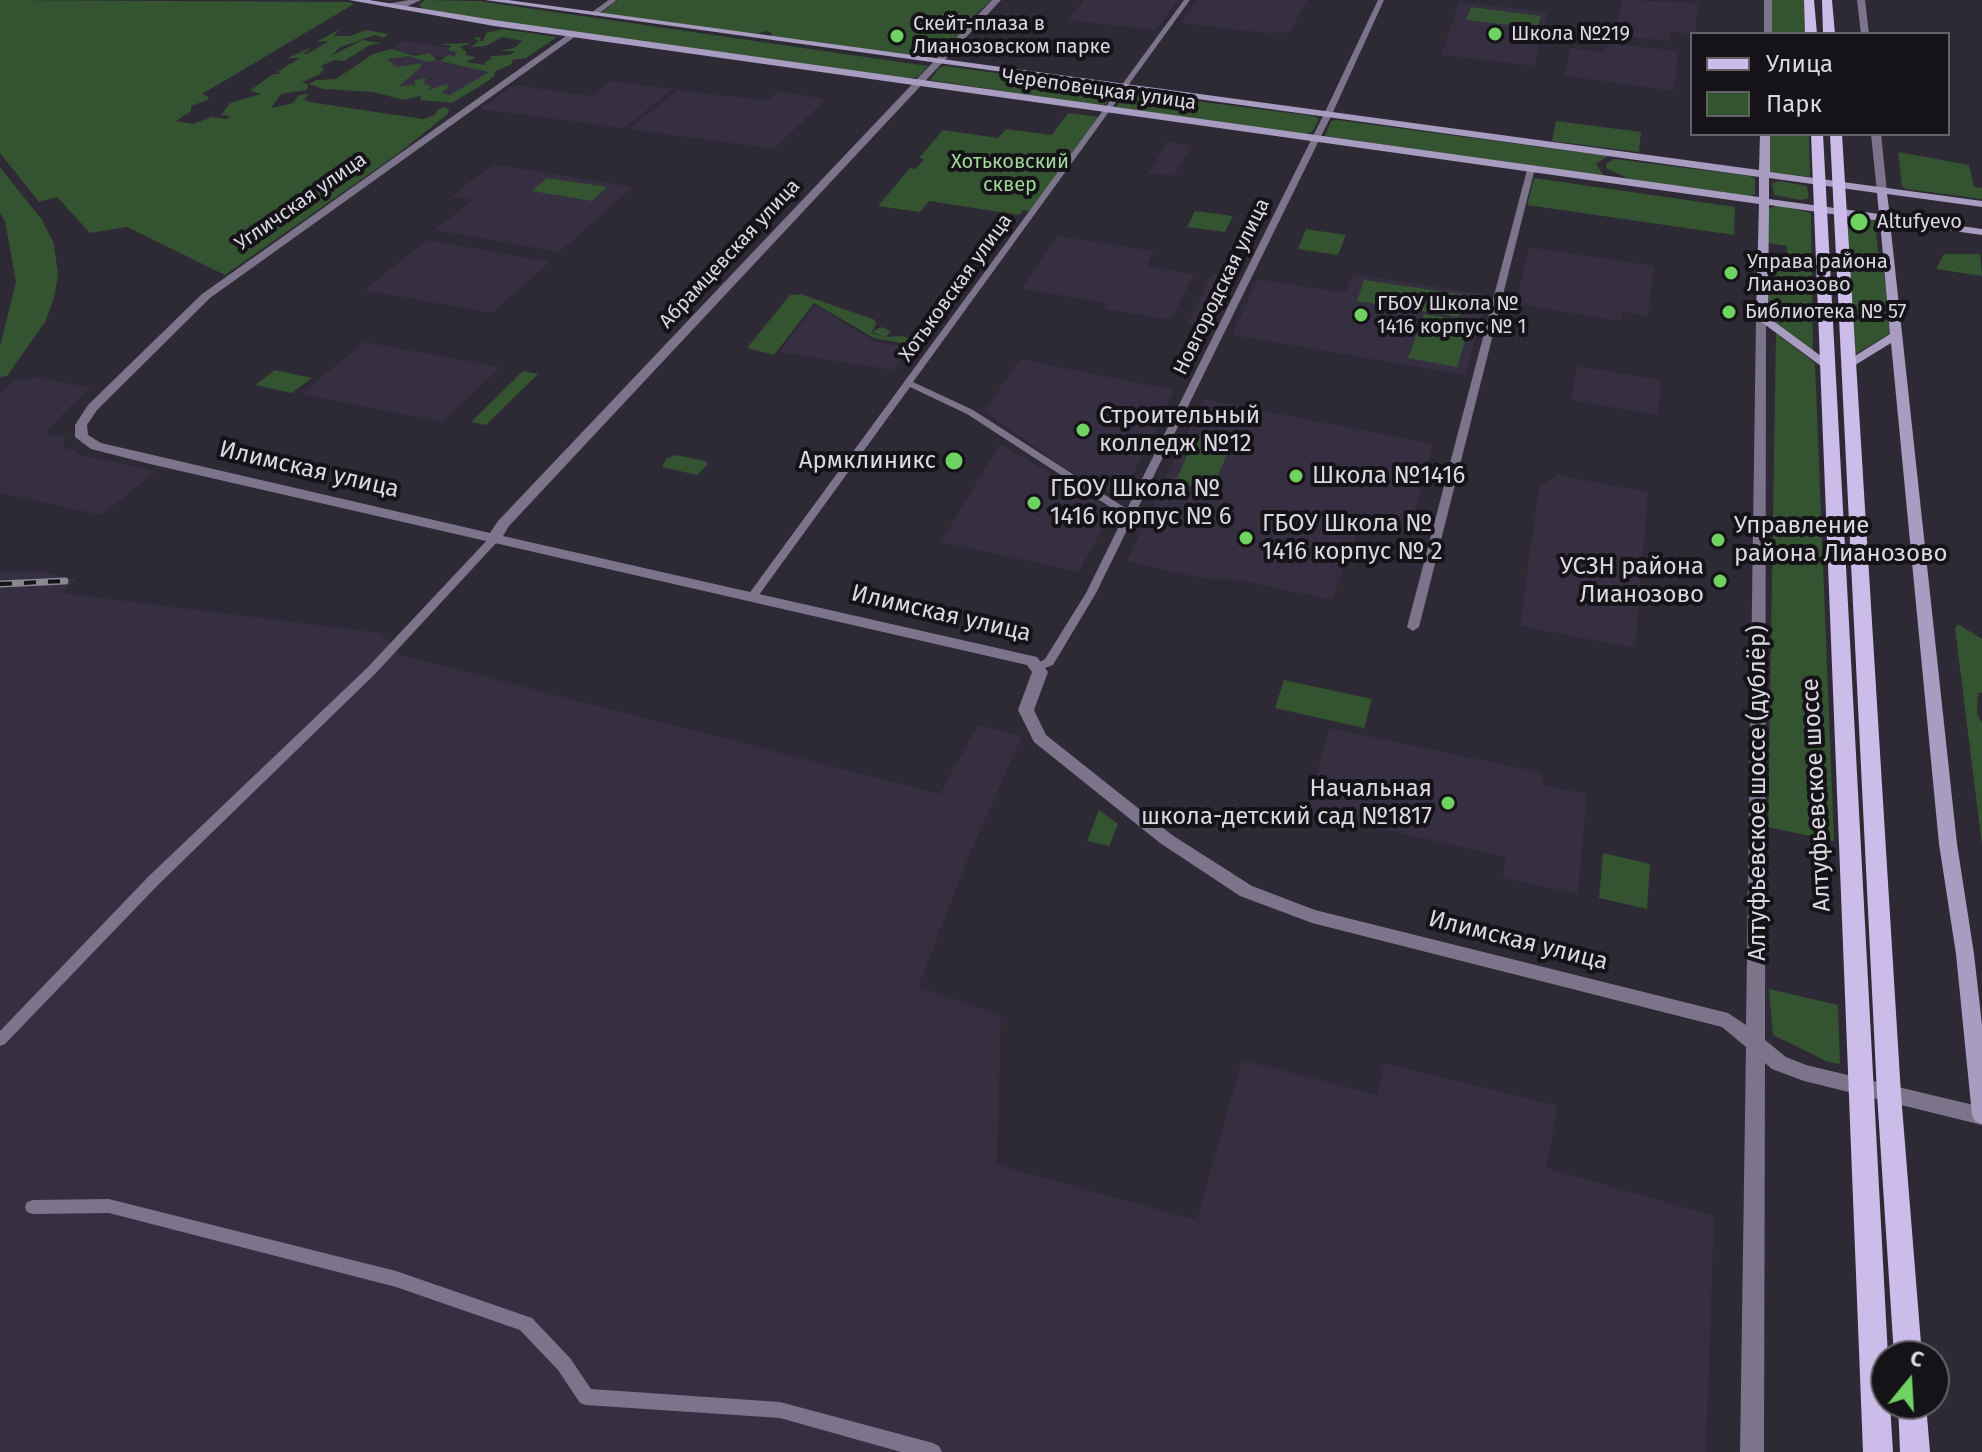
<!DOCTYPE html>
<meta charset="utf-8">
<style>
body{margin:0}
#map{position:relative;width:1982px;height:1452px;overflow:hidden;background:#2d2935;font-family:"Fira Sans",sans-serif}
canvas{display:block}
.legend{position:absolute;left:1690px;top:32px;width:260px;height:104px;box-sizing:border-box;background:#151318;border:2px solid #646268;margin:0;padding:10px 14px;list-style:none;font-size:24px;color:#dad8e0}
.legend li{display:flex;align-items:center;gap:16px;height:40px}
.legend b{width:40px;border:2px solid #646268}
.north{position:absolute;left:1870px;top:1340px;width:80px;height:80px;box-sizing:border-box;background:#151318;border:2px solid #646268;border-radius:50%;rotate:18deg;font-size:22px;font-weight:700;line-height:32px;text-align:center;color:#dad8e0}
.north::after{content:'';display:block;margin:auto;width:28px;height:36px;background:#6ed361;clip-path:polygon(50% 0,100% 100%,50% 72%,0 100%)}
</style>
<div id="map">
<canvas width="1982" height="1452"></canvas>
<ul class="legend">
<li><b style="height:10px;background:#cbbcea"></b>Улица</li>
<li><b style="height:22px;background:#345330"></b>Парк</li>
</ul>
<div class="north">С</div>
</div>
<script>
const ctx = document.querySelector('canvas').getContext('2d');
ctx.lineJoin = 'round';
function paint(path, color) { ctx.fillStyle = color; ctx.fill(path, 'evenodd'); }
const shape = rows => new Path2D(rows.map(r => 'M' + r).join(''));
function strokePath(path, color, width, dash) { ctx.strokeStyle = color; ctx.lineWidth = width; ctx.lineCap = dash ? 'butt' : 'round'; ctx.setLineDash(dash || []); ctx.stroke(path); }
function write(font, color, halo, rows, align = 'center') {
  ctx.font = font + ' "Fira Sans",sans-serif'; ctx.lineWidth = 8; ctx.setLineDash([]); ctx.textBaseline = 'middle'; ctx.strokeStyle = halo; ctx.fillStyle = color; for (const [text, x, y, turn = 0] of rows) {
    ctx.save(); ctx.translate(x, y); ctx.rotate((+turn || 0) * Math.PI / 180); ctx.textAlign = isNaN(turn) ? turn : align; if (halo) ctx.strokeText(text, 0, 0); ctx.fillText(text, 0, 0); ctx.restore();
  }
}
paint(shape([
 [1084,0,1178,0,1156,30,1068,20],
 [1197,0,1307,0,1289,33,1275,32,1274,34,1181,23],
 [1622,0,1698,3,1695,34,1671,32,1669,41,1615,35],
 [1459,2,1547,12,1534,66,1441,55],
 [404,41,462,49,448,58,390,50],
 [1608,43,1678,51,1674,91,1565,76,1570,48,1605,52],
 [389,53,500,68,459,97,346,81],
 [611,81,673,89,624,128,480,109,514,85,592,96],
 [678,90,768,101,778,91,826,99,774,149,629,129],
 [1167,142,1192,145,1174,176,1149,173],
 [493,164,633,187,559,252,435,230,473,200,452,196],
 [1057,236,1154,251,1146,266,1194,274,1171,320,1105,309,1107,303,1022,289],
 [427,240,456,245,550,262,492,313,364,290],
 [1529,247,1654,266,1648,316,1623,312,1621,321,1516,304],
 [1212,274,1228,277,1204,328,1187,325],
 [1353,274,1487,295,1466,375,1232,335,1258,279,1345,293],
 [816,305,873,341,910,347,893,370,779,352],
 [364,342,500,367,443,422,302,394],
 [1020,359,1174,390,1122,496,1118,498,1067,470,984,411],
 [1577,366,1661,380,1658,415,1571,400],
 [35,377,92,388,66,410,45,435,65,436,64,448,78,451,76,454,156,471,101,515,0,493,0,395,16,379,30,380],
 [1203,399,1433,444,1409,532,1360,522,1332,600,1234,579,1205,579,1127,561],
 [1000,444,1112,510,1079,572,941,542],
 [1558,475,1648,492,1635,648,1520,626,1539,487],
 [38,571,76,580,62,593,381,633,400,655,940,794,978,725,1022,736,968,858,918,987,1001,1015,997,1165,1197,1220,1242,1060,1378,1095,1384,1063,1558,1106,1546,1168,1714,1216,1706,1452,0,1452,0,572],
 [1329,728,1543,773,1542,785,1587,794,1578,894,1503,878,1506,857,1307,812]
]), '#352f41');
paint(shape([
 [0,0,349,2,354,4,202,94,209,97,208,100,191,106,191,111,176,121,193,124,212,117,226,119,230,116,221,115,230,103,261,94,251,91,252,89,273,74,281,74,277,72,300,58,288,58,312,47,303,54,307,54,329,41,316,42,340,29,334,36,350,36,366,30,389,34,383,38,375,35,341,47,329,57,362,40,381,43,370,45,344,61,334,60,321,66,324,69,320,74,302,82,308,85,307,90,281,94,271,108,293,103,299,95,306,94,309,94,304,99,309,102,423,119,435,115,437,110,444,107,449,109,448,114,395,156,225,275,127,227,90,233,57,197,39,202,0,153],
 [425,0,478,1,928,66,918,77,909,79,491,21,423,9,419,5],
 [618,0,991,0,967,23,964,30,932,58,772,36,771,32,766,31,758,34,735,32,601,13],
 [1771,0,1804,0,1805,34,1771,34],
 [1471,7,1541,16,1537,28,1466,20],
 [502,29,557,37,526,58,512,60,512,64,494,72,495,75,488,81,452,103,420,100,421,96,404,100,373,92,323,89,309,84,316,80,336,79,373,54,391,49,416,56,429,53,437,60,428,62,408,56,387,59,397,67,421,63,420,68,399,86,415,85,415,80,426,78,423,84,432,86,426,91,447,84,448,88,441,93,450,95,489,72,440,61,448,55,455,56,456,52,448,50,451,46,440,44,471,43,460,47,467,52,465,55,476,57,466,62,486,65,484,63,492,58,490,56,510,55,515,51,499,51,514,48,523,41,502,37,486,46,471,47,479,41,473,38,481,37,479,41,483,41,486,33],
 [945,66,1112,89,1116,91,1106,104,1101,106,930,80,939,68],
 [1126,92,1313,116,1319,119,1312,132,1306,134,1116,107],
 [1068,113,1099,117,1030,211,1023,210,1019,215,929,201,920,212,878,206,910,168,916,169,924,159,919,158,943,130,998,138,1006,129,1052,135],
 [1337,120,1608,156,1596,164,1604,176,1325,136,1331,121],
 [1556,121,1641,132,1639,152,1552,141],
 [1769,134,1809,134,1810,177,1769,172],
 [1898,152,1969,165,1974,187,1982,188,1982,199,1906,189,1902,186],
 [1614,159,1750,176,1755,179,1755,194,1750,196,1629,179,1606,168,1606,164],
 [0,167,42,220,54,244,58,275,54,298,45,322,7,376,0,377,0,346,16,282,5,221,0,213],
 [547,178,607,187,592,201,532,191],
 [1534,178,1735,207,1734,235,1527,205],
 [1779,181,1807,186,1809,198,1801,200,1774,195,1772,183],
 [1780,205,1811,213,1813,351,1767,316,1768,261,1787,263,1787,246,1768,243,1769,208],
 [1195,211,1233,216,1225,232,1187,227],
 [1859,216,1881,223,1881,232,1876,232,1879,260,1883,262,1891,333,1855,354,1846,218],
 [1306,229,1346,235,1338,255,1298,249],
 [1944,254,1980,254,1982,276,1936,269],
 [1364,280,1465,295,1459,317,1357,301],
 [801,294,875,320,876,324,871,333,885,337,872,332,881,327,891,331,886,337,903,336,911,340,911,345,874,338,814,303,774,355,747,348,790,295],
 [1424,314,1471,322,1457,367,1408,358],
 [1776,333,1815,363,1834,841,1768,827],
 [275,370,312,378,292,393,255,385],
 [523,371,538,374,486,425,471,422],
 [1196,435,1232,442,1212,490,1175,483],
 [676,455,705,461,708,464,697,475,662,467,667,458],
 [1958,624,1982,639,1982,693,1978,693,1977,714,1982,723,1982,845,1955,628],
 [1284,680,1372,699,1364,728,1275,708],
 [1099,810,1118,824,1109,846,1087,841],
 [1603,853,1650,864,1647,909,1599,898],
 [1769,989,1838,1005,1840,1064,1828,1062,1773,1035]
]), '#345330');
strokePath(shape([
 [595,13,613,0]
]), '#7b748a', 5);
paint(shape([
 [1184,0,1190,0,913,382,973,410,1127,509,1325,112,1378,0,1384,0,1333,112,1096,593,1053,665,1039,670,1033,666,1045,659,1086,593,1124,516,967,414,910,387,756,599,748,599,746,597,748,595,1184,0],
 [1528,166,1535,168,1419,627,1413,631,1407,627,1528,166],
 [494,536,498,537,499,539,498,541,375,674,158,885,5,1044,0,1046,0,1031,148,877,367,668,490,537,494,536],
 [109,1199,396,1271,532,1318,570,1358,591,1389,780,1402,933,1443,939,1446,942,1452,901,1452,780,1418,586,1405,580,1403,558,1370,520,1330,396,1287,109,1213,33,1214,27,1212,25,1207,27,1202,33,1200,109,1199]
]), '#7b748a');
paint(shape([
 [409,0,421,0,401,9,380,5,409,0],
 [992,0,1001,0,509,526,503,536,1037,657,1048,672,1034,710,1046,735,1172,835,1252,886,1315,910,1728,1013,1746,1025,1756,318,1762,314,1766,315,1765,1040,1786,1057,1806,1065,1982,1107,1982,1125,1804,1081,1772,1069,1765,1063,1764,1452,1740,1452,1746,1047,1722,1027,1312,923,1240,896,1160,843,1034,742,1018,710,1032,672,1027,665,150,464,91,449,75,437,75,425,88,405,202,294,573,31,577,34,576,36,210,298,97,410,87,425,88,435,101,443,490,533,498,521,992,0],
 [1764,0,1772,0,1772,34,1764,34,1764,0],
 [1857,0,1865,0,1869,34,1861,34,1857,0],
 [1871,134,1881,134,1887,192,1882,195,1877,192,1871,134]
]), '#7b748a');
paint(shape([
 [349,0,369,0,494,20,1759,197,1759,177,485,0,508,0,1759,170,1760,134,1770,134,1770,172,1982,201,1982,207,1887,194,1890,216,1982,229,1982,235,1890,222,1957,844,1974,954,1982,1025,1982,1124,1975,1121,1972,1115,1956,954,1939,844,1891,343,1852,367,1844,367,1842,364,1890,334,1880,221,1769,205,1768,317,1829,362,1831,365,1825,369,1756,318,1759,204,494,26,349,0],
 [1769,178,1877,193,1879,214,1769,199,1769,178]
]), '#a89cc0');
paint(shape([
 [1804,0,1814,0,1817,34,1805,34,1804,0],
 [1822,0,1832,0,1835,34,1823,34,1822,0],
 [1811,134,1823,134,1888,1356,1886,1404,1890,1404,1893,1452,1863,1452,1811,134],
 [1830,134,1842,134,1901,1094,1922,1356,1894,1356,1877,1094,1830,134],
 [1898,1404,1926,1404,1930,1452,1900,1452,1898,1404]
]), '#cbbcea');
const rail = shape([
 [0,584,65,581]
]);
strokePath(rail, '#8a8791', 7);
strokePath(rail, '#151318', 4, [12]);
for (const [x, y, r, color] of [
 [1495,34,8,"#6ed361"],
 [897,36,8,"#6ed361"],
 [1859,222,10,"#6ed361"],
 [1731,273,8,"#6ed361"],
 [1729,312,8,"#6ed361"],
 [1361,315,8,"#6ed361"],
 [1083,430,8,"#6ed361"],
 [954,461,10,"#6ed361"],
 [1296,476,8,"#6ed361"],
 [1034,503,8,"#6ed361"],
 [1246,538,8,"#6ed361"],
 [1718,540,8,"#6ed361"],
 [1720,581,8,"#6ed361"],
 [1448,803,8,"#6ed361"]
]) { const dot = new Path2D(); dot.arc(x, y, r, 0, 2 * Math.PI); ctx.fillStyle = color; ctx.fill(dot); strokePath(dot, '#151318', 3); }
write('20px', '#dad8e0', '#151318', [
 ["Скейт-плаза в",913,24],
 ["Лианозовском парке",913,47],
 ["Школа №219",1511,34],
 ["Altufyevo",1877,222],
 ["Управа района",1747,262],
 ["Лианозово",1747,285],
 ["ГБОУ Школа №",1377,304],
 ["1416 корпус № 1",1377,327],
 ["Библиотека № 57",1745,312]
], 'left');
write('20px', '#dad8e0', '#151318', [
 ["Череповецкая улица",1099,90,8],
 ["Угличская улица",301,202,-35],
 ["Абрамцевская улица",730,254,-47],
 ["Новгородская улица",1222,287,-64],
 ["Хотьковская улица",956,288,-54]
]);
write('20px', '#9fd997', '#151318', [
 ["Хотьковский",1010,162],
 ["сквер",1010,185]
]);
write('24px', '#dad8e0', '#151318', [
 ["Строительный",1099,416],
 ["колледж №12",1099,444],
 ["Армклиникс",936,461,"right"],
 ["Школа №1416",1312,476],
 ["ГБОУ Школа №",1050,489],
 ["1416 корпус № 6",1050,517],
 ["ГБОУ Школа №",1262,524],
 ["1416 корпус № 2",1262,552],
 ["Управление",1734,526],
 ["района Лианозово",1734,554],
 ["УСЗН района",1704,567,"right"],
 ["Лианозово",1704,595,"right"],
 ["Начальная",1432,789,"right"],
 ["школа-детский сад №1817",1432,817,"right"]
], 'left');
write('24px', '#dad8e0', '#151318', [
 ["Илимская улица",309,470,13],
 ["Илимская улица",941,614,13],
 ["Алтуфьевское шоссе (дублёр)",1758,793,-90],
 ["Алтуфьевское шоссе",1817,795,-93],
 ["Илимская улица",1518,941,14]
]);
</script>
